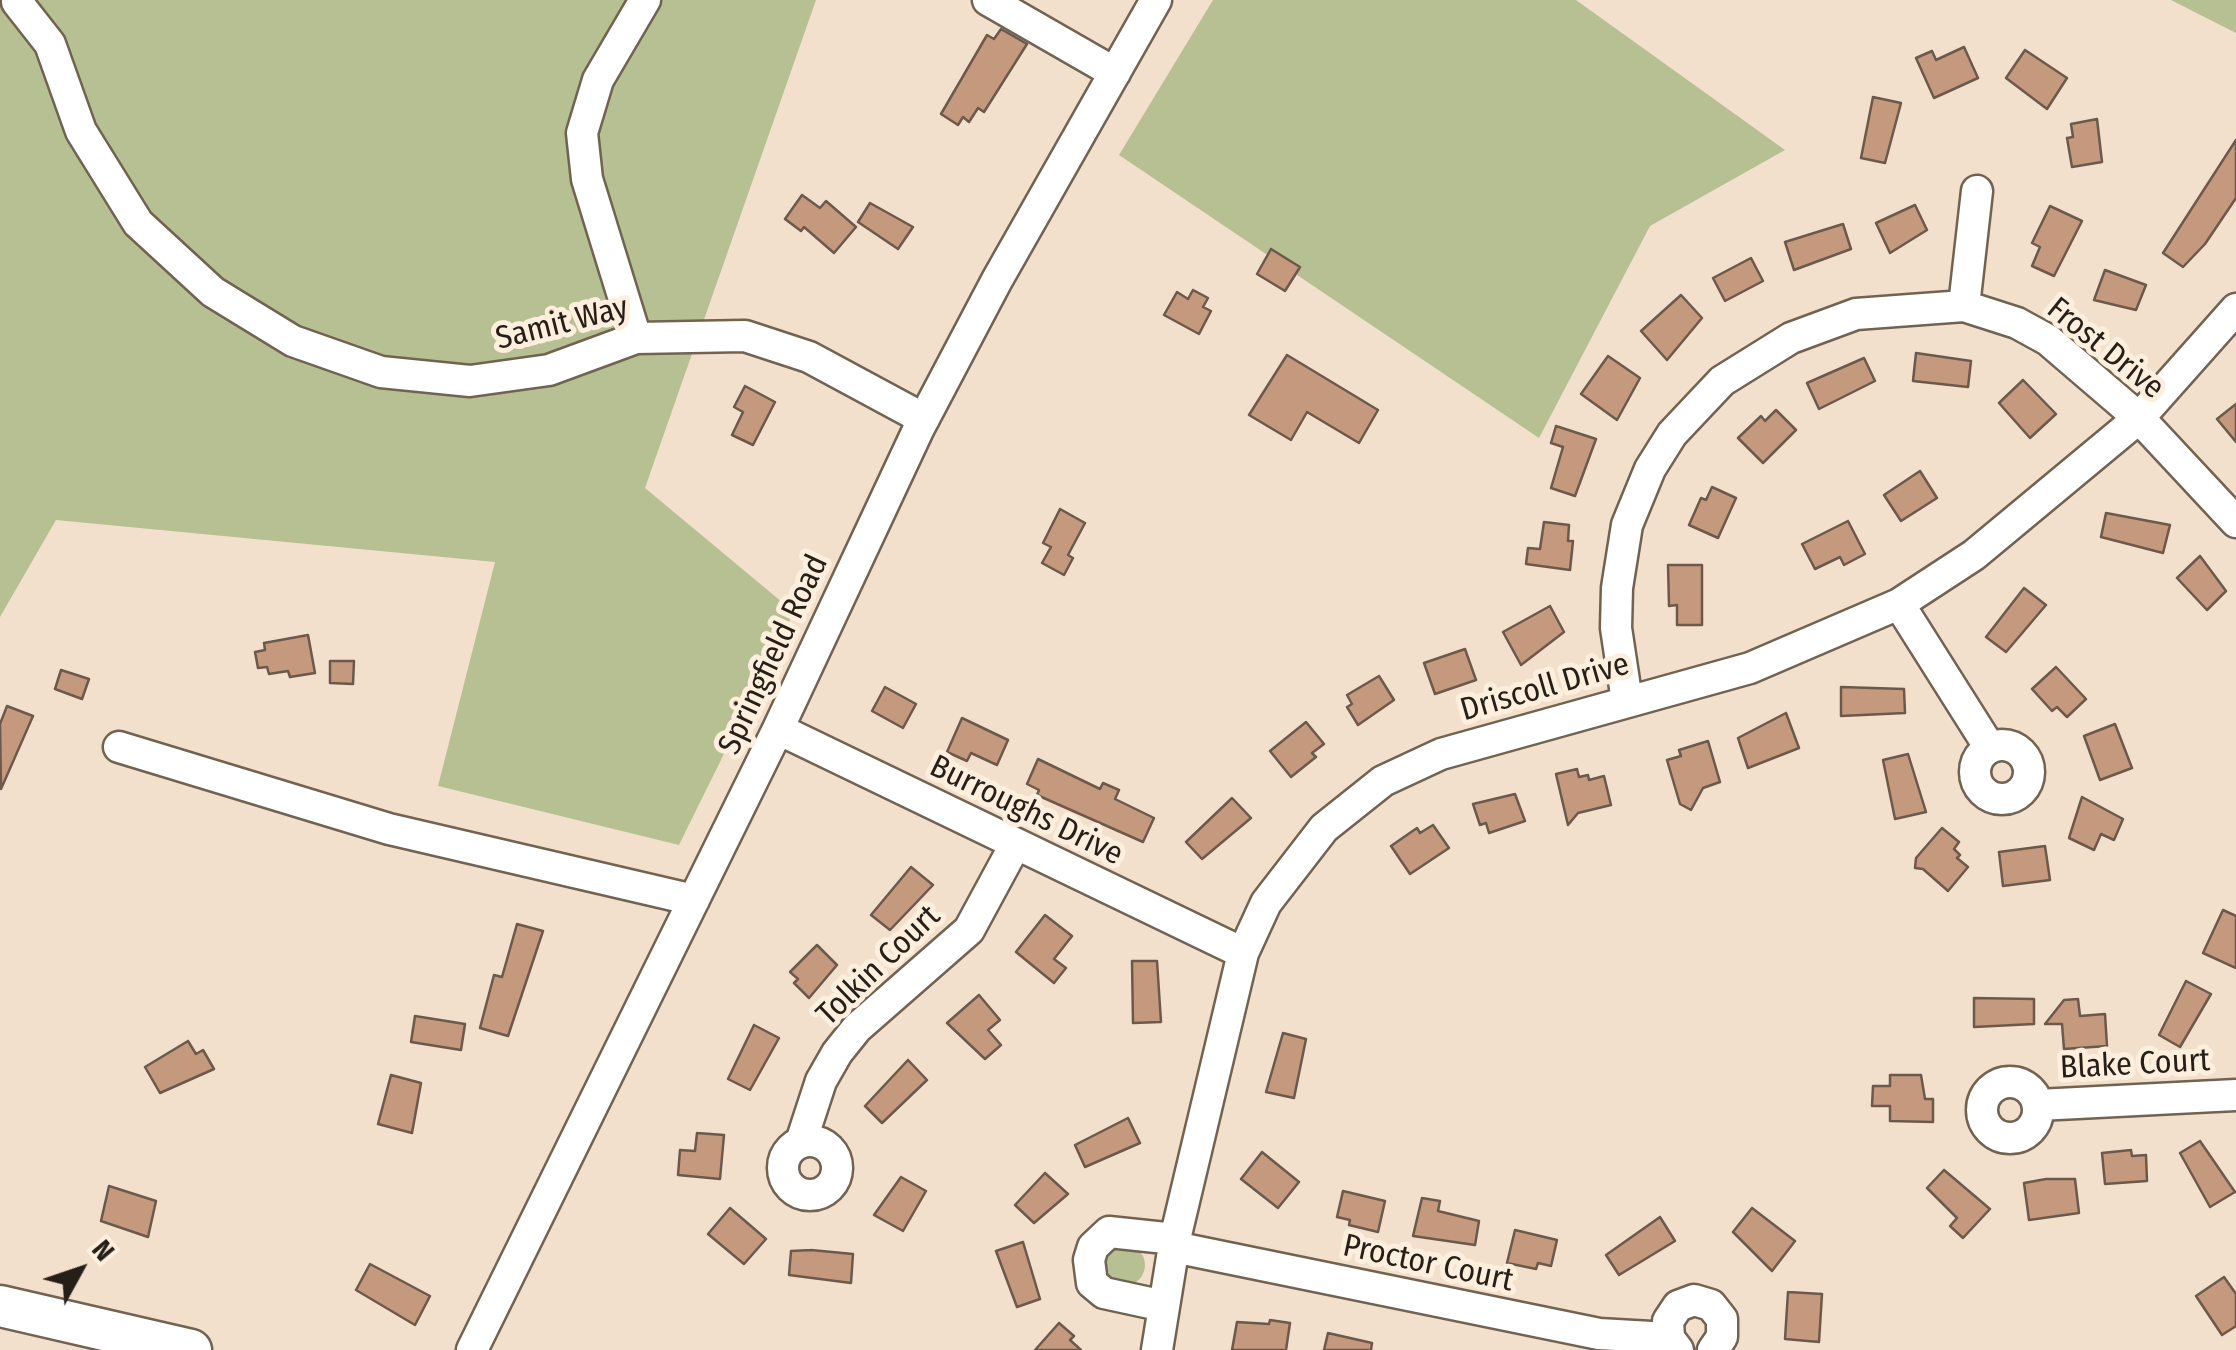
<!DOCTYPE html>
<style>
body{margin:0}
#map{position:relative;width:2236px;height:1350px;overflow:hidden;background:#f2e0cd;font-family:"Fira Sans Condensed",sans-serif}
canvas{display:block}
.north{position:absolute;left:30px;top:1220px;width:100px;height:100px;-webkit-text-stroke:8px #fdeede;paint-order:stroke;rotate:50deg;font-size:28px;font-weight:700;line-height:40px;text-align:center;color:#261f18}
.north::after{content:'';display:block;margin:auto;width:35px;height:45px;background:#261f18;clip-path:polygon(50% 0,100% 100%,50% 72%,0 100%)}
</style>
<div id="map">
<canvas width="2236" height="1350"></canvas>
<div class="north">N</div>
</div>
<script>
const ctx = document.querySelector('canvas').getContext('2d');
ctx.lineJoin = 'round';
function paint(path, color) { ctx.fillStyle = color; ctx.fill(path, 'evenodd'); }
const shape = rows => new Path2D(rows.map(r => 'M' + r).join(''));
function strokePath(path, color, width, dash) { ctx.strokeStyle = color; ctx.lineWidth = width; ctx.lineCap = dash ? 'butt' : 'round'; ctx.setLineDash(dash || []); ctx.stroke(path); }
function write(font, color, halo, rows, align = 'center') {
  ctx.font = font + ' "Fira Sans Condensed",sans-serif'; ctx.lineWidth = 10; ctx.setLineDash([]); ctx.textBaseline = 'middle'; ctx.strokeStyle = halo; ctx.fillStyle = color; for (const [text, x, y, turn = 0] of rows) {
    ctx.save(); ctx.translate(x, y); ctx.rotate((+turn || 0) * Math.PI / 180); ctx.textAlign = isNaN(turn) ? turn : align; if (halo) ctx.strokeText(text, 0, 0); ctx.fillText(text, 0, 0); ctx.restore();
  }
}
paint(shape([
 [0,0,816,0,645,488,794,612,679,845,438,786,495,562,56,520,0,617],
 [1213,0,1576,0,1785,150,1650,226,1539,438,1119,155],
 [2171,0,2236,0,2236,33,2230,30],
 '1103 1265a21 21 0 1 1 42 0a21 21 0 1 1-42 0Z'
]), '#b7c093');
const building = shape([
 [1001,29,1027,44,984,112,978,108,969,122,963,117,958,125,941,114,987,35,994,39,1001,29],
 [1964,47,1978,78,1934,98,1916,58,1932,51,1936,60,1964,47],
 [2025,50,2067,78,2047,109,2006,78,2025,50],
 [1873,97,1901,103,1885,163,1861,158,1873,97],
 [2097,119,2102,162,2072,167,2067,138,2073,137,2071,124,2097,119],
 [2236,140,2236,198,2205,244,2183,267,2163,253,2236,140],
 [802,195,820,208,826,201,856,227,834,253,804,227,801,231,785,219,802,195],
 [870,203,913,227,898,249,858,222,870,203],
 [1915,205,1927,230,1890,253,1876,223,1915,205],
 [2050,206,2082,221,2054,276,2032,266,2040,247,2032,243,2050,206],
 [1843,224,1851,249,1794,270,1785,242,1843,224],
 [1271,249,1300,267,1285,291,1257,274,1271,249],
 [1751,258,1763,281,1725,301,1713,278,1751,258],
 [2105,270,2146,285,2136,310,2094,300,2105,270],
 [1193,290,1208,298,1203,307,1211,311,1199,334,1164,315,1177,292,1188,299,1193,290],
 [1681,295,1702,318,1667,360,1641,331,1681,295],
 [1916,353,1971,361,1968,387,1913,381,1916,353],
 [1287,355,1378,410,1359,443,1307,412,1291,440,1249,415,1287,355],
 [1608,356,1640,378,1617,420,1581,394,1608,356],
 [1864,358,1875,381,1819,409,1807,383,1864,358],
 [2023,380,2056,414,2030,438,1999,403,2023,380],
 [745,386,775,402,753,445,732,435,743,412,734,407,745,386],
 [2236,404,2236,442,2217,419,2236,404],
 [1776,410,1796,430,1763,463,1738,438,1761,416,1765,421,1776,410],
 [1556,426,1596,439,1575,496,1551,488,1563,447,1551,443,1556,426],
 [1920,471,1937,498,1901,521,1884,495,1920,471],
 [1712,487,1736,498,1718,538,1689,525,1701,498,1706,500,1712,487],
 [1060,509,1085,523,1068,555,1073,558,1064,575,1042,563,1051,547,1043,543,1060,509],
 [2106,513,2170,525,2163,553,2101,537,2106,513],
 [1848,521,1865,554,1844,565,1840,557,1815,569,1802,544,1848,521],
 [1544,522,1569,525,1568,541,1573,541,1570,570,1526,564,1528,548,1540,549,1544,522],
 [2200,556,2226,591,2207,610,2177,578,2200,556],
 [1668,565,1702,565,1702,625,1677,625,1677,605,1669,606,1668,565],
 [2024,588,2046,605,2006,652,1986,637,2024,588],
 [1550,606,1564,632,1521,665,1503,632,1550,606],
 [308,635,315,673,290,677,288,671,269,674,267,667,258,668,255,652,265,650,264,643,308,635],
 [1465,649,1476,680,1435,694,1424,663,1465,649],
 [330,661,354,661,353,684,330,683,330,661],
 [2056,667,2086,699,2067,717,2057,707,2052,711,2032,689,2056,667],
 [61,670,89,679,82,699,55,689,61,670],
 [1379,676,1394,700,1358,725,1347,707,1352,704,1347,695,1379,676],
 [885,687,916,704,903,728,872,711,885,687],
 [1841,687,1904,689,1905,713,1841,716,1841,687],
 [7,706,33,716,1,789,0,724,7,706],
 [1786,713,1799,748,1748,768,1738,738,1786,713],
 [962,718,1008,740,997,765,971,753,967,761,947,752,962,718],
 [1306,722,1324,744,1312,753,1316,757,1291,777,1270,751,1306,722],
 [2115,724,2132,768,2100,780,2084,736,2115,724],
 [1708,741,1720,782,1703,788,1691,810,1680,804,1667,760,1681,756,1679,750,1708,741],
 [1908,754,1926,812,1895,819,1883,760,1908,754],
 [1038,759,1100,789,1103,783,1119,790,1115,799,1154,818,1143,842,1037,795,1039,790,1027,784,1038,759],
 [1577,769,1579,777,1588,775,1589,780,1604,776,1611,805,1578,813,1568,825,1556,774,1577,769],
 [1515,794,1525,821,1489,833,1486,823,1480,825,1473,804,1515,794],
 [2082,797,2123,819,2114,840,2101,834,2094,850,2069,838,2082,797],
 [1232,798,1251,818,1202,859,1186,842,1232,798],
 [1433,825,1449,848,1410,874,1391,846,1417,828,1420,833,1433,825],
 [1942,828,1959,842,1954,849,1960,855,1957,858,1968,867,1948,891,1923,869,1915,868,1916,858,1942,828],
 [2045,846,2050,880,2003,886,1999,852,2045,846],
 [911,867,933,885,890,930,871,915,911,867],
 [2223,910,2236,916,2236,968,2203,953,2223,910],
 [1045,915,1072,936,1054,959,1066,968,1054,983,1016,952,1045,915],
 [517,924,543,931,508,1036,480,1028,494,975,502,977,517,924],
 [817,945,837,965,809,998,794,983,798,979,790,972,817,945],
 [1132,961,1157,961,1161,1022,1133,1023,1132,961],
 [2186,981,2211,994,2180,1047,2159,1035,2186,981],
 [979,995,1000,1020,988,1030,1001,1045,985,1059,947,1023,979,995],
 [1974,998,2034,999,2034,1024,1974,1027,1974,998],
 [2078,999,2080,1016,2105,1014,2107,1046,2064,1049,2062,1024,2045,1024,2064,1000,2078,999],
 [415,1016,465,1024,461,1050,411,1042,415,1016],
 [754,1025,779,1038,750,1090,728,1079,754,1025],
 [1283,1033,1306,1039,1294,1098,1266,1092,1283,1033],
 [188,1041,196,1054,203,1050,214,1069,160,1093,145,1067,188,1041],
 [908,1060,927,1080,882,1123,865,1106,908,1060],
 [391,1075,421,1083,412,1133,378,1124,391,1075],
 [1890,1075,1921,1075,1925,1099,1933,1099,1933,1122,1890,1121,1890,1106,1872,1106,1873,1086,1890,1086,1890,1075],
 [1128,1118,1140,1143,1085,1167,1075,1145,1128,1118],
 [697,1133,724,1135,720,1179,678,1175,680,1150,695,1151,697,1133],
 [2200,1141,2235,1192,2210,1207,2180,1153,2200,1141],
 [2131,1150,2132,1156,2146,1155,2147,1181,2105,1184,2102,1153,2131,1150],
 [1262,1152,1299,1182,1278,1208,1241,1179,1262,1152],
 [1944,1170,1990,1209,1963,1238,1950,1226,1957,1218,1927,1188,1944,1170],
 [1045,1173,1068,1194,1034,1223,1015,1205,1045,1173],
 [901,1177,926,1191,903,1231,874,1215,901,1177],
 [2046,1179,2075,1179,2079,1213,2029,1220,2024,1183,2046,1179],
 [109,1186,156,1201,148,1237,101,1221,109,1186],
 [1343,1191,1385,1201,1378,1232,1349,1225,1350,1220,1337,1217,1343,1191],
 [1422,1198,1440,1201,1438,1211,1479,1221,1475,1245,1413,1236,1422,1198],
 [730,1208,766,1239,744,1264,708,1234,730,1208],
 [1752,1208,1795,1241,1772,1271,1733,1232,1752,1208],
 [1660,1217,1675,1241,1619,1275,1606,1255,1660,1217],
 [1515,1230,1557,1240,1551,1266,1538,1263,1536,1269,1507,1263,1515,1230],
 [1023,1242,1040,1299,1017,1307,996,1251,1023,1242],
 [811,1250,853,1254,851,1283,789,1275,791,1251,811,1250],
 [370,1264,430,1296,415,1325,356,1290,370,1264],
 [2224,1277,2236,1294,2236,1326,2222,1335,2196,1296,2224,1277],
 [1788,1292,1822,1294,1819,1342,1785,1339,1788,1292],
 [1270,1320,1290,1323,1286,1350,1232,1350,1237,1322,1269,1324,1270,1320],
 [1059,1323,1074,1336,1070,1340,1081,1350,1035,1350,1059,1323],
 [1328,1333,1372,1343,1371,1350,1324,1350,1328,1333]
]);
paint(building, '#c5997d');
strokePath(building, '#6c594c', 2.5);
const minor = shape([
 [988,0,1115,73],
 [17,2,50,44,81,131,138,223,213,292,293,341,381,372,470,381,549,370,636,338,745,336,809,357,924,419],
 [1964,306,1977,191],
 [636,338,587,179,582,133,598,80,645,0],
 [1899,604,1990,748],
 [1627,701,1616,628,1617,588,1627,525,1650,469,1672,434,1722,381,1791,338,1856,314,1964,306,2017,323,2048,340,2139,418,2236,522],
 [778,729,1243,953],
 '1975 772a27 27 0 1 1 54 0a27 27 0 1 1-54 0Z',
 [119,747,389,829,694,900],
 '1982 1110a28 28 0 1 1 56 0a28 28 0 1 1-56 0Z',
 [2038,1105,2236,1095],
 '783 1168a27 27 0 1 1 54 0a27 27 0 1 1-54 0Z',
 [801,1142,821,1081,837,1053,857,1028,969,930,1015,845],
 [1174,1247,1599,1334,1669,1338],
 [1164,1306,1104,1293,1092,1283,1089,1260,1093,1247,1109,1232,1175,1239],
 [472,1350,778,729,919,428,997,280,1156,0],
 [1157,1350,1175,1239,1243,953,1266,903,1324,828,1383,781,1441,754,1750,668,1899,604,1974,555,2139,418,2236,309],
 [1678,1350,1669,1338,1668,1321,1678,1306,1694,1300,1711,1305,1722,1319,1722,1337,1713,1350]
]);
const major = shape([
 [0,1306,191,1350]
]);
strokePath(minor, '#716251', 35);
strokePath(major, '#716251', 45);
strokePath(minor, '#fff', 30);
strokePath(major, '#fff', 40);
write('32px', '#261f18', '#fdeede', [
 ["Samit Way",562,324,-14],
 ["Frost Drive",2105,349,39],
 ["Springfield Road",774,655,-65],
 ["Driscoll Drive",1545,688,-16],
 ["Burroughs Drive",1026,811,26],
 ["Tolkin Court",879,966,-44],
 ["Blake Court",2135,1065,-3],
 ["Proctor Court",1428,1264,12]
]);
</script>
